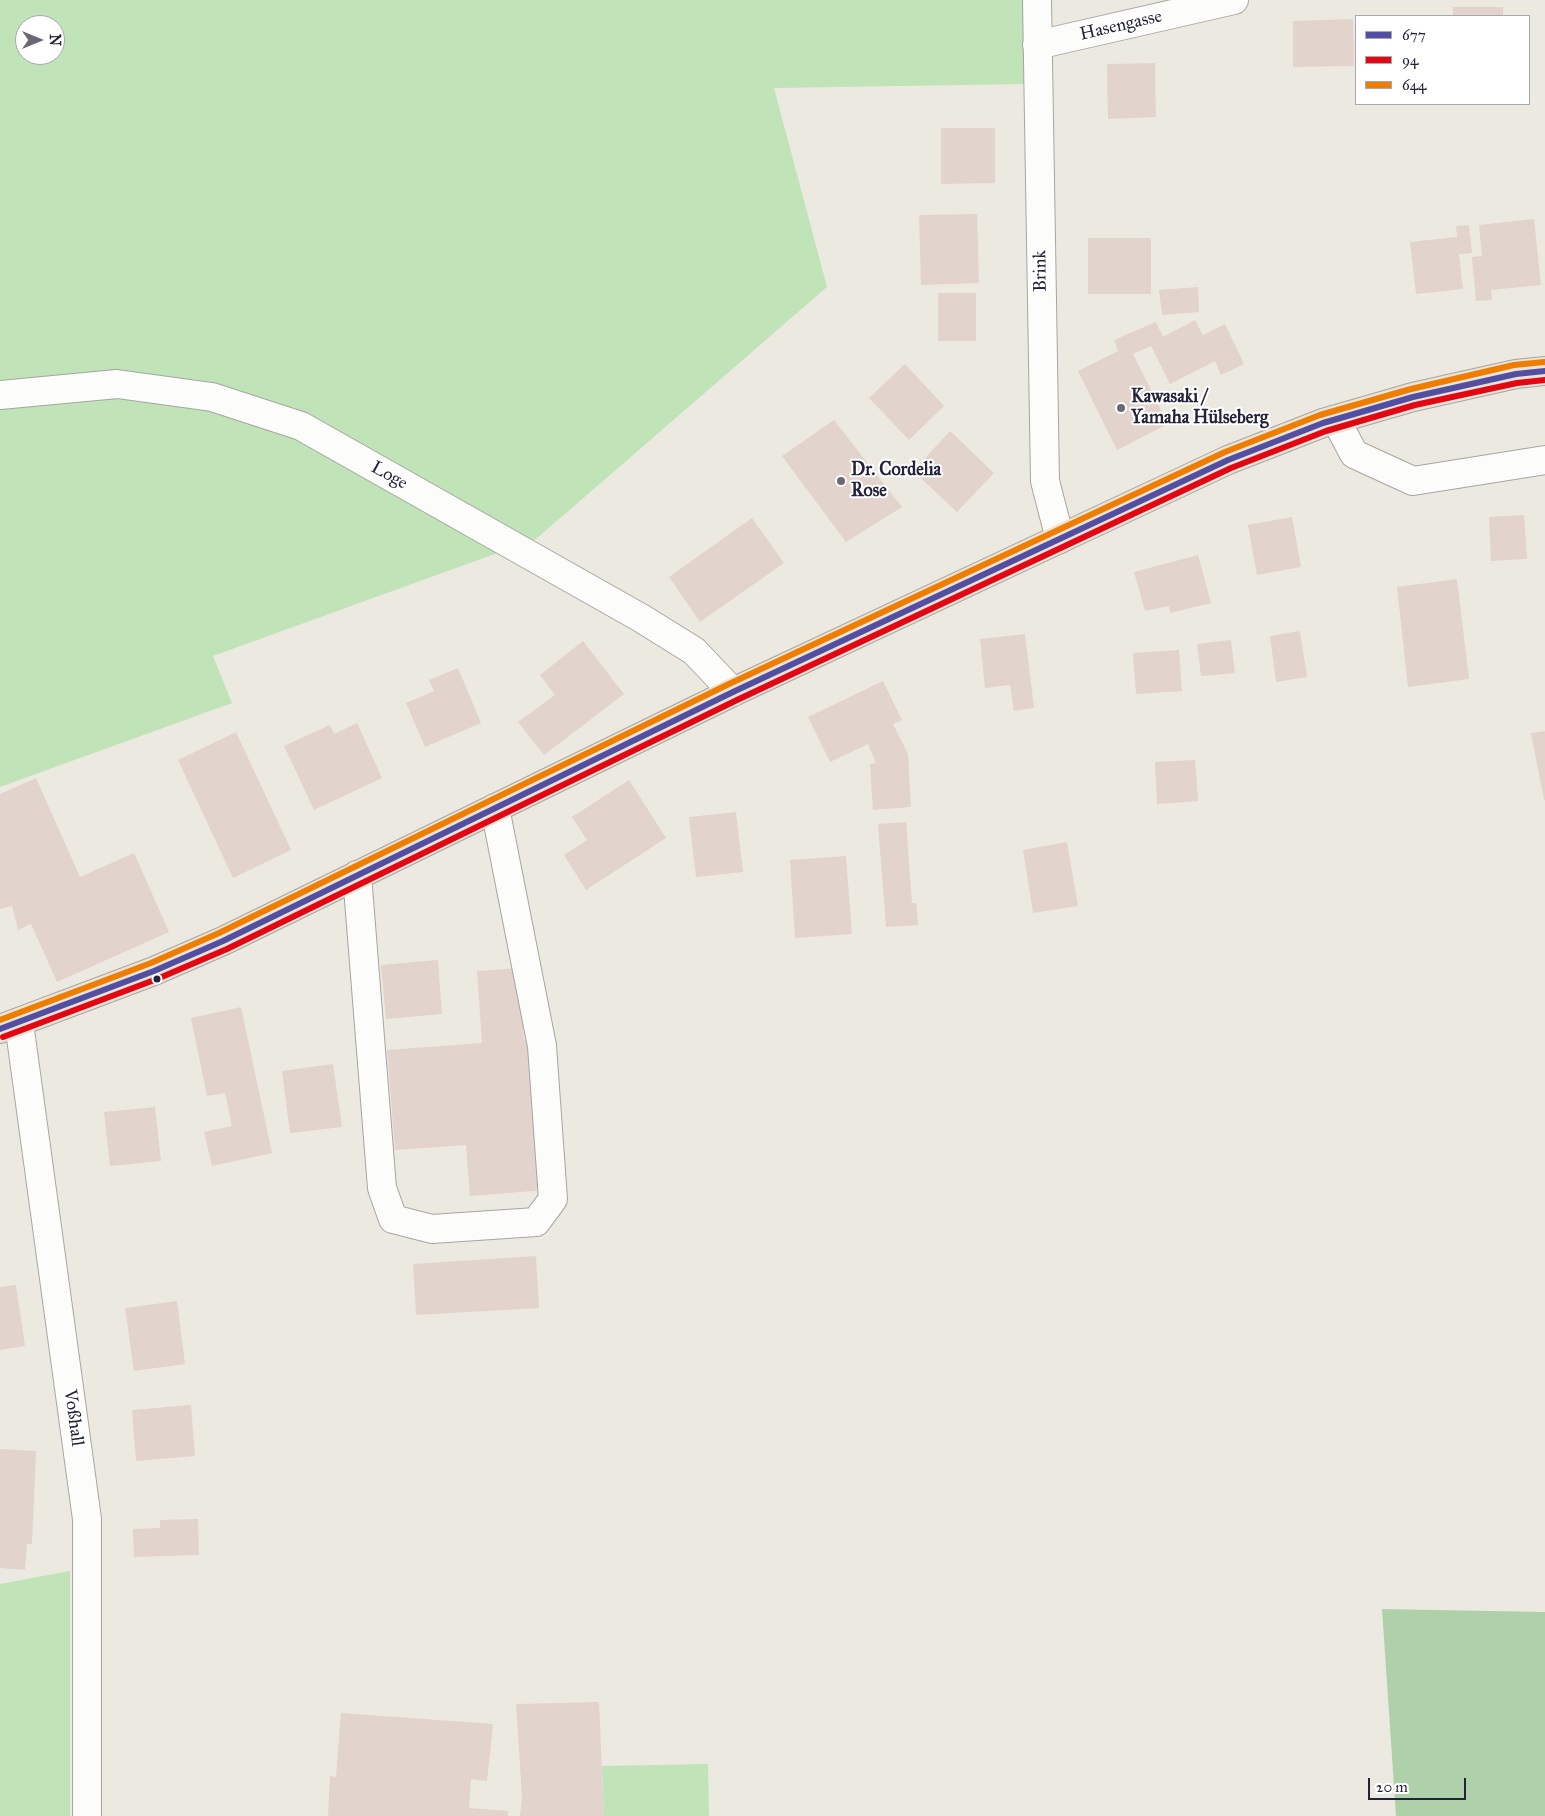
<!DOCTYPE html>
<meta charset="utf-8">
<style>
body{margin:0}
#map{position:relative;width:1545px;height:1816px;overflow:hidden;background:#eceae0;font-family:"IM FELL Great Primer",serif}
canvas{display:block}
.legend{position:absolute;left:1355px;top:15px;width:175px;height:90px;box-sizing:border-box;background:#fff;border:1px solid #a7a7b1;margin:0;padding:6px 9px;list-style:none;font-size:15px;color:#22223b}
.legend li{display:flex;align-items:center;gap:10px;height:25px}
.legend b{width:25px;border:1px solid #a7a7b1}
.north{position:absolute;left:15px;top:15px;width:50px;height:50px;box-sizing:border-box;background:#fff;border:1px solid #a7a7b1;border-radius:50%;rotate:90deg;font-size:14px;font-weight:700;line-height:20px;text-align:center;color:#22223b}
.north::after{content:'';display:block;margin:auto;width:18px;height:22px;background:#696875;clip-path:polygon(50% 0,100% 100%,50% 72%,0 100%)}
.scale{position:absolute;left:1368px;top:1778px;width:98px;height:22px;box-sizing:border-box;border:2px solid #22223b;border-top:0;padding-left:6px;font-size:15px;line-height:18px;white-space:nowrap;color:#22223b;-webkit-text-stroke:4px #fff;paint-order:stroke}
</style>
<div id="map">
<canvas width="1545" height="1816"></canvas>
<ul class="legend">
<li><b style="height:6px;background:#524ea2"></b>677</li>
<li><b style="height:6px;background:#e30613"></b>94</li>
<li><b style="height:6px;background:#ef7d00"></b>644</li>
</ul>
<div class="north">N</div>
<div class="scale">20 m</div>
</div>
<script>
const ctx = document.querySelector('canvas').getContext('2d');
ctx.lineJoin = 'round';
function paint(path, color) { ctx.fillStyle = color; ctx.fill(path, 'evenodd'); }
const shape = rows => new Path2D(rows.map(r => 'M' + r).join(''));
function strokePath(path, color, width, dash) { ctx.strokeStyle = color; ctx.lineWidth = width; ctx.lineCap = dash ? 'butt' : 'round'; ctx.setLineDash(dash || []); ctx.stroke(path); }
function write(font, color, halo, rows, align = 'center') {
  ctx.font = font + ' "IM FELL Great Primer",serif'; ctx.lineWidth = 4; ctx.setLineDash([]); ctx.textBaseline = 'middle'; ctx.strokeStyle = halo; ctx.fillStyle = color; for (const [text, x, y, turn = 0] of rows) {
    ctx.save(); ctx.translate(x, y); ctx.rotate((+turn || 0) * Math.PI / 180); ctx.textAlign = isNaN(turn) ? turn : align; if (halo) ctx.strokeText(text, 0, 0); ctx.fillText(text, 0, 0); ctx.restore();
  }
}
paint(shape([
 [0,0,1025,0,1027,84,774,88,827,287,536,539,213,656,232,703,0,787],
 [25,25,55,25,55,55,25,55],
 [70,1571,70,1816,0,1816,0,1584],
 [708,1764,709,1816,604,1816,602,1766]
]), '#c0e3b7');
paint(shape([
 [1382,1609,1545,1612,1545,1816,1396,1816]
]), '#afd1aa');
paint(shape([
 [1453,7,1503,7,1503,16,1453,16],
 [1353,19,1354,66,1293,67,1293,21],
 [1155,63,1156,117,1108,119,1107,64],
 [941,128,995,128,995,183,941,184],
 [977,214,979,283,921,285,919,215],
 [1534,219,1541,285,1491,290,1492,300,1476,301,1472,257,1482,256,1479,225],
 [1469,225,1472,253,1459,254,1463,289,1416,294,1410,242,1457,237,1456,226],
 [1088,238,1151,238,1151,294,1088,294],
 [1198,287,1199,312,1162,315,1159,290],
 [938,293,976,293,976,341,938,341],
 [1195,320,1203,335,1225,324,1244,364,1221,375,1215,361,1170,384,1151,346,1133,354,1168,424,1117,450,1078,371,1118,351,1114,340,1156,322,1163,337],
 [905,364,944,406,909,440,869,398],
 [834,420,902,507,846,542,782,456],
 [950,431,994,473,957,512,913,471],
 [1524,515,1527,559,1491,561,1489,517],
 [1292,517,1301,567,1257,575,1248,525],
 [752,518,784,563,700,622,669,577],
 [1198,555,1211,603,1170,613,1169,606,1145,611,1134,572],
 [1457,579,1469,679,1408,687,1397,587],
 [1300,631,1307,677,1276,682,1270,636],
 [1025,634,1034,708,1014,711,1010,685,985,688,980,639],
 [1231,640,1235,673,1201,676,1197,644],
 [583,641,624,694,544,755,518,722,555,695,540,675],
 [1179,650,1182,691,1136,694,1133,653],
 [458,668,481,723,425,747,406,703,434,691,429,680],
 [883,681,902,720,893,724,908,754,911,807,873,810,870,764,876,763,868,744,830,762,808,717],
 [357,723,382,778,314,810,284,746,330,725,334,734],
 [1545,731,1545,800,1544,800,1531,733],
 [236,732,291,850,233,878,178,760],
 [1195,760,1198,801,1157,804,1155,762],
 [36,778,80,877,134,853,169,932,57,982,31,924,18,930,12,906,0,909,0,794],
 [629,780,666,838,586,890,564,855,587,840,572,817],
 [736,812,743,872,696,877,689,817],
 [906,822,912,903,916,903,918,925,886,927,878,824],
 [1067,842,1078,906,1033,913,1023,850],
 [846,856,852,934,795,938,790,860],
 [438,960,442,1014,386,1019,381,965],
 [519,968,524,1040,534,1039,546,1190,470,1196,466,1145,395,1150,387,1050,482,1043,477,971],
 [241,1007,272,1153,212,1166,204,1132,232,1126,225,1093,207,1096,191,1018],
 [333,1064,342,1127,290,1133,282,1071],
 [155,1107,161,1161,110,1166,104,1112],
 [536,1256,539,1308,416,1315,413,1264],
 [16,1285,25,1346,0,1350,0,1287],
 [177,1301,185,1364,134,1371,125,1308],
 [191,1405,195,1456,136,1461,132,1410],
 [0,1449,36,1451,32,1544,27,1544,25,1570,0,1568],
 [198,1519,199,1555,134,1557,133,1529,160,1528,160,1520],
 [599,1702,604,1816,520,1816,522,1797,516,1704],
 [341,1713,493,1724,487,1781,471,1779,469,1808,508,1811,508,1816,328,1816,330,1776,336,1777]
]), '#e2d3cc');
const minor = shape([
 [1037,0,1045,481,1060,539],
 [1037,45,1234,0],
 [0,395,117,384,212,397,301,426,641,618,694,651,733,692],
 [1336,420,1354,454,1413,481,1545,460],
 [357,875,382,1188,393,1219,432,1229,536,1222,553,1199,542,1046,495,808],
 [19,1023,87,1519,87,1816]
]);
const major = shape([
 [0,1029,154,971,223,941,733,692,1228,460,1323,423,1413,397,1516,374,1545,371]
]);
strokePath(minor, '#a6a5a2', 30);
strokePath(major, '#a6a5a2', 30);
strokePath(minor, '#fcfcfa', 28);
strokePath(major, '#e9e3d8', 28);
strokePath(shape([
 [0,1029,154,971,223,941,733,692,1228,460,1323,423,1413,397,1516,374,1545,371]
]), '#524ea2', 6);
strokePath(shape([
 [3,1037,157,979,227,949,737,700,1231,468,1326,431,1415,405,1517,383,1545,380]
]), '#e30613', 6);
strokePath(shape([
 [0,1020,151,963,219,933,729,684,1225,452,1320,415,1411,389,1514,365,1544,362]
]), '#ef7d00', 6);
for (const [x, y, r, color] of [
 [1121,408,5,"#696875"],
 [841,481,5,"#696875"],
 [157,979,4.5,"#22223b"]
]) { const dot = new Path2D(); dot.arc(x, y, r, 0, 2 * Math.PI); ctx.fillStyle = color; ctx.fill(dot); strokePath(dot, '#fff', 2); }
write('18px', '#22223b', '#fff', [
 ["Hasengasse",1121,26,-13],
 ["Brink",1041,271,-91],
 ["Loge",389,476,29],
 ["Voßhall",73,1418,82]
]);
write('bold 18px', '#22223b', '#fff', [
 ["Kawasaki /",1131,398],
 ["Yamaha Hülseberg",1131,419],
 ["Dr. Cordelia",851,471],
 ["Rose",851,492]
], 'left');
</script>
